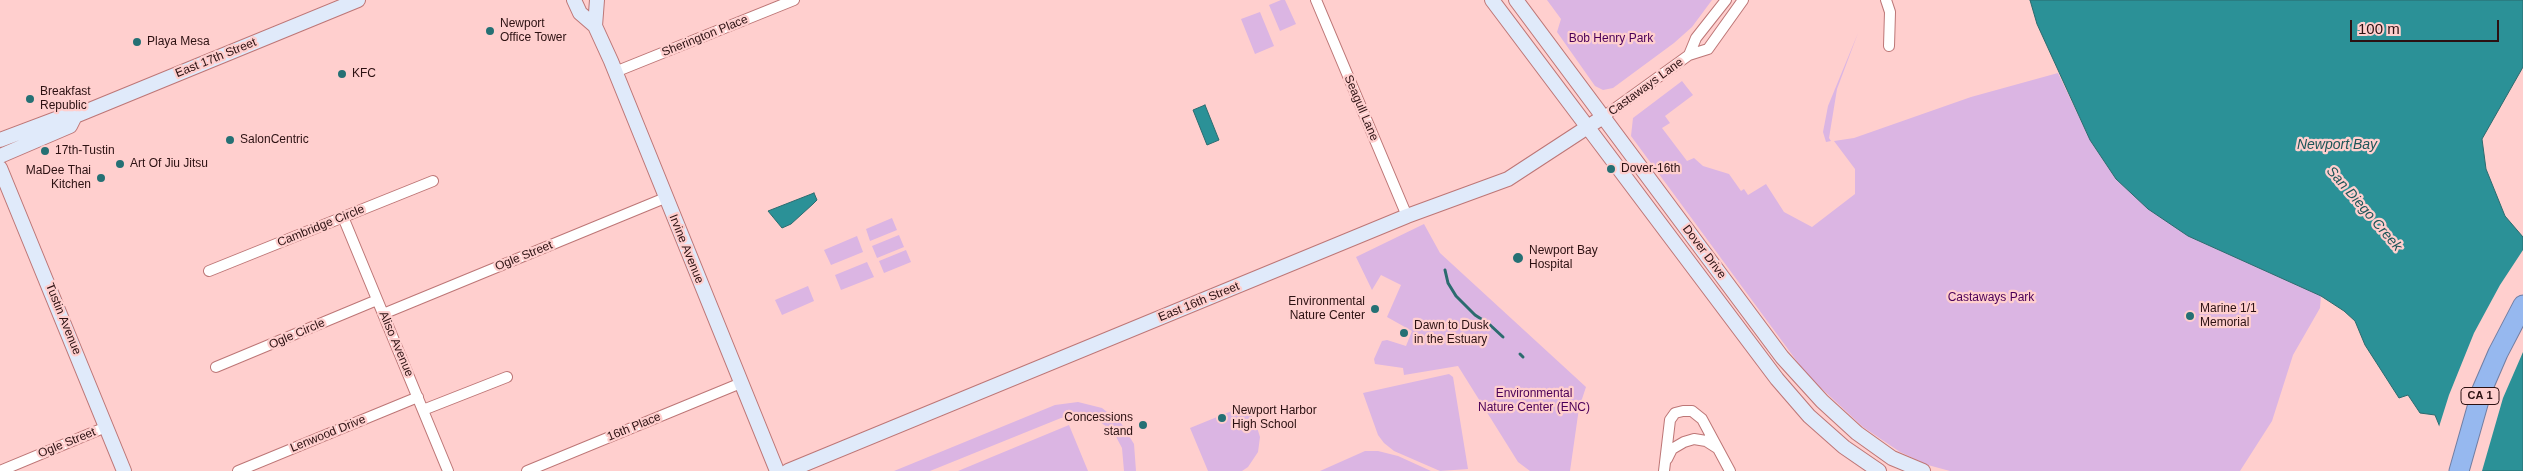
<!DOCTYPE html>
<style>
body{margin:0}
#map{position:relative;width:2523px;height:471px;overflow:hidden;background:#ffcfce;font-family:Arial,sans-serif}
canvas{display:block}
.scale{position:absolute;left:2350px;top:20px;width:149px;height:22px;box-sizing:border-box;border:2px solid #2c1112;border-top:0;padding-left:6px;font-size:15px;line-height:18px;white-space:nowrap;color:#2c1112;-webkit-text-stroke:4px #ffcfce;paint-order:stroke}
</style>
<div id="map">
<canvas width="2523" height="471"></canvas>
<div class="scale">100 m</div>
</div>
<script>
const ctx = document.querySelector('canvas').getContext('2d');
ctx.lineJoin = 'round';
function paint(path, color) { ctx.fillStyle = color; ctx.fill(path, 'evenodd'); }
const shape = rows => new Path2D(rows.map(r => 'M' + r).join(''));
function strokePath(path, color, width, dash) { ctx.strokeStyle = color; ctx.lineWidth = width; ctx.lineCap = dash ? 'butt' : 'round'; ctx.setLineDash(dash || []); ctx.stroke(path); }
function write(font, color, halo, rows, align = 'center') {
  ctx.font = font + ' Arial,sans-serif'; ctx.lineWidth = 4.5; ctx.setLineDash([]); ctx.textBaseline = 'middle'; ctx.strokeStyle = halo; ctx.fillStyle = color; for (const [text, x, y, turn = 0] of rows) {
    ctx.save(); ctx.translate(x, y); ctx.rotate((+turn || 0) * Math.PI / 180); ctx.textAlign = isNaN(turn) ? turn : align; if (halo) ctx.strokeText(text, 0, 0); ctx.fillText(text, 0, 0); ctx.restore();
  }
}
paint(shape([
 [1281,0,1285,0,1296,24,1280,31,1269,5],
 [1547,0,1712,0,1692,27,1674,43,1613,88,1603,90,1595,86,1557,32,1561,19],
 [1260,12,1274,46,1255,54,1241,19],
 [1858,33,1837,89,1829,138,1831,141,1826,142,1823,132,1828,106],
 [2058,73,2090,140,2116,179,2188,236,2321,296,2320,308,2293,355,2272,421,2240,471,1950,471,1928,465,1900,452,1863,427,1807,375,1631,136,1633,118,1682,81,1693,95,1665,116,1670,123,1662,128,1687,161,1694,158,1703,166,1729,174,1741,191,1744,189,1748,195,1766,184,1784,212,1812,227,1855,194,1855,169,1834,141,1854,138,1971,97],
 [892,218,897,230,870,241,866,229],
 [1424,224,1440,253,1586,387,1579,408,1570,471,1530,471,1518,462,1458,366,1404,375,1403,368,1375,364,1374,359,1382,341,1387,340,1406,346,1412,331,1387,317,1401,285,1381,275,1372,290,1356,257],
 [899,235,904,247,877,258,872,246],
 [857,236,863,252,831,265,824,250],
 [906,250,911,262,884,273,879,261],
 [867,262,874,277,841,290,835,275],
 [808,286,814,301,782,315,775,300],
 [1449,374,1453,377,1468,469,1440,471,1394,451,1384,443,1378,435,1363,393],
 [1078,402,1102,408,1121,423,1134,444,1136,471,1124,471,1122,448,1113,431,1097,420,1079,416,1061,418,930,471,894,471,1055,405],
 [1244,406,1255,421,1260,437,1258,452,1248,467,1242,471,1208,471,1190,428],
 [1069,425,1088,471,958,471],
 [1365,451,1378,451,1398,456,1431,471,1320,471]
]), '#dbb5e3');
const water = shape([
 [2030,0,2523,0,2523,67,2482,139,2486,169,2505,216,2523,237,2523,471,2458,471,2435,415,2420,413,2408,395,2399,398,2365,345,2355,321,2344,311,2321,296,2188,236,2148,209,2116,179,2090,140,2037,24,2030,0],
 [1205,105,1219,140,1207,145,1193,110,1205,105],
 [814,193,817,200,813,204,791,224,782,228,768,211,814,193]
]);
paint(water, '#2b9197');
strokePath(water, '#2b6b6f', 1);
paint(shape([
 [2523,250,2523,352,2503,398,2482,471,2455,471,2438,430,2449,395,2474,333,2500,285]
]), '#ffcfce');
strokePath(shape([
 [1445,270,1448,283,1456,296,1475,315,1489,324,1503,337],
 [1520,354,1523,357]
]), '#2b6b6f', 3);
const street = shape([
 [1316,0,1407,216],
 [1886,0,1890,12,1889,46],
 [1689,55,1696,38,1726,0],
 [615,72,794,0],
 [1603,117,1689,55,1708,49,1743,0],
 [343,217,448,471],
 [209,271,433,181],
 [383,314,665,198],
 [216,367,377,300],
 [423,410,507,377],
 [1667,459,1672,449,1684,442,1694,439,1706,441,1717,448],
 [0,471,106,427],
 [238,471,418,397],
 [527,471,741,383],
 [1664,471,1670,420,1675,413,1683,411,1692,411,1702,419,1730,471]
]);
const secondary = shape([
 [574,0,580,13,595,26,611,61,777,471],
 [1492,0,1777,379,1809,416,1844,447,1879,471],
 [1516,0,1782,357,1822,401,1857,433,1892,458,1923,471],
 [595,26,597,0],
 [0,140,69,114,75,116,358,0],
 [0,156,70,126,75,116],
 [0,168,124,471],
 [788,471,1407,216,1508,179,1603,117]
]);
const highway = shape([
 [2459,471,2482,390,2498,353,2523,305]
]);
strokePath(street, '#bd7676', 12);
strokePath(secondary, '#bd7676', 16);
strokePath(highway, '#717ea2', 21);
strokePath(street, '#fff', 10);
strokePath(secondary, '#e0eafa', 14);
strokePath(highway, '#96b8ef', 19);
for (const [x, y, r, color] of [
 [490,31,5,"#257074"],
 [137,42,5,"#257074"],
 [342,74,5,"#257074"],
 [30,99,5,"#257074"],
 [230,140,5,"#257074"],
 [45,151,5,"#257074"],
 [120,164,5,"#257074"],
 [1611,169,5,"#257074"],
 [101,178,5,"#257074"],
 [1518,258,6,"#257074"],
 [1375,309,5,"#257074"],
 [2190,316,5,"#257074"],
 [1404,333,5,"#257074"],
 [1222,418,5,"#257074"],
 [1143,425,5,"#257074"]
]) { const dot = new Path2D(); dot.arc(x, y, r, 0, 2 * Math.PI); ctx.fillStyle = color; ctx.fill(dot); strokePath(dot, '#ffcfce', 2); }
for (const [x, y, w] of [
 [2480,396,38]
]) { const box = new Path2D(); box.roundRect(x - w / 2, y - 8.5, w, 17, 4); ctx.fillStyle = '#ffcfce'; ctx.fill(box); strokePath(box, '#2c1112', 1); }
write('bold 11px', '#2c1112', null, [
 ["CA 1",2480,396]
]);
write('12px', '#2c1112', '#ffcfce', [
 ["Newport",500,24],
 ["Office Tower",500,38],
 ["Playa Mesa",147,42],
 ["KFC",352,74],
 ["Breakfast",40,92],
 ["Republic",40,106],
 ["SalonCentric",240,140],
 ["17th-Tustin",55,151],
 ["Art Of Jiu Jitsu",130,164],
 ["Dover-16th",1621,169],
 ["MaDee Thai",91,171,"right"],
 ["Kitchen",91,185,"right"],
 ["Newport Bay",1529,251],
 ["Hospital",1529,265],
 ["Environmental",1365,302,"right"],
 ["Nature Center",1365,316,"right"],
 ["Marine 1/1",2200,309],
 ["Memorial",2200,323],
 ["Dawn to Dusk",1414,326],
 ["in the Estuary",1414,340],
 ["Newport Harbor",1232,411],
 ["High School",1232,425],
 ["Concessions",1133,418,"right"],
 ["stand",1133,432,"right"]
], 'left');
write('12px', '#2c1112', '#ffcfce', [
 ["Sherington Place",705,36,-22],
 ["East 17th Street",216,58,-22],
 ["Castaways Lane",1646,87,-36],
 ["Seagull Lane",1361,108,67],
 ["Cambridge Circle",321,226,-22],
 ["Irvine Avenue",686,249,68],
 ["Dover Drive",1704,252,53],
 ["Ogle Street",524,256,-22],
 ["East 16th Street",1199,302,-22],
 ["Tustin Avenue",63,319,68],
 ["Ogle Circle",297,334,-23],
 ["Aliso Avenue",396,344,67],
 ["16th Place",634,427,-22],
 ["Lenwood Drive",328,434,-22],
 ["Ogle Street",67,443,-22]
]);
write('12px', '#4b0058', '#ffcfce', [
 ["Bob Henry Park",1611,39],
 ["Castaways Park",1991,298],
 ["Environmental",1534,394],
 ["Nature Center (ENC)",1534,408]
]);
write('italic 14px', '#1d5558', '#ffcfce', [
 ["Newport Bay",2337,145],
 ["San Diego Creek",2364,209,49]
]);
</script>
